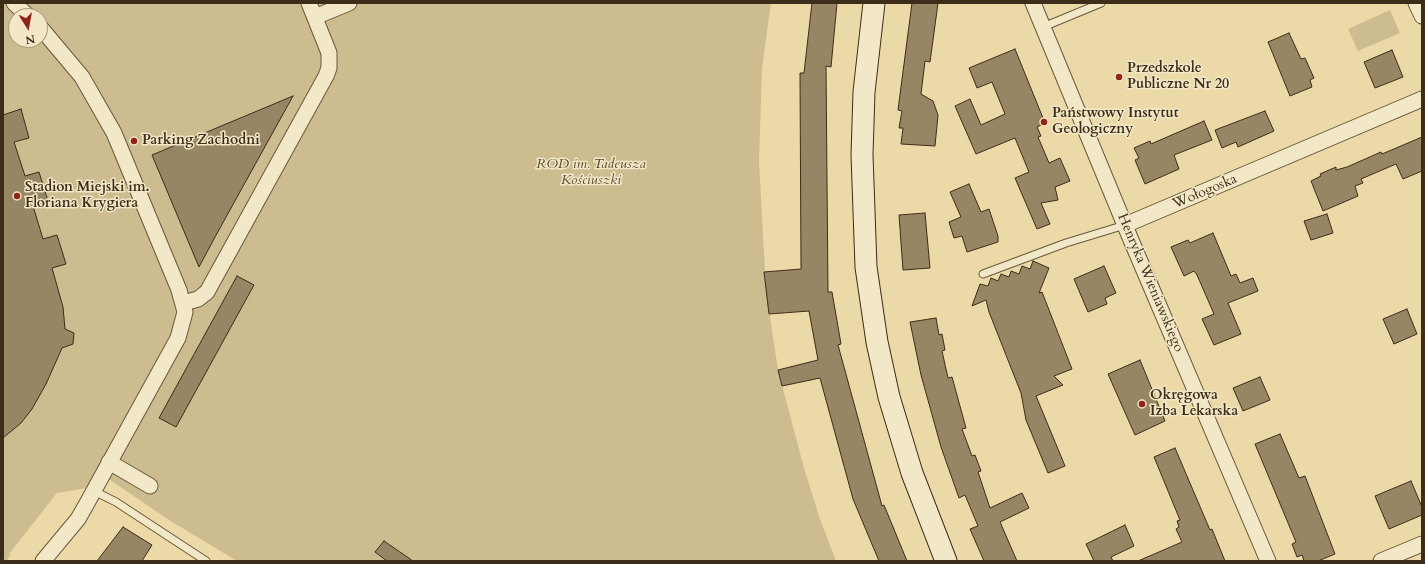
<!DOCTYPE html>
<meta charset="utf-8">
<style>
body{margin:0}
#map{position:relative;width:1425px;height:564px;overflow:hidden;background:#ebdaa7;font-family:Cardo,serif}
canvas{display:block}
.frame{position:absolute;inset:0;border:4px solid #3d2c1a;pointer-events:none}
.north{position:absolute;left:8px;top:8px;width:40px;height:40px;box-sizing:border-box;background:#f2e7c6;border:1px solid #aa9c81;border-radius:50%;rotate:169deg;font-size:11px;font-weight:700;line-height:16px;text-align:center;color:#3d2c1a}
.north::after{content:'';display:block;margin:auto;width:14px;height:18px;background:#8f2418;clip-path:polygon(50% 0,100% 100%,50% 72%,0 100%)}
</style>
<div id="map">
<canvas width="1425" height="564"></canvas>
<div class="frame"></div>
<div class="north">N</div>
</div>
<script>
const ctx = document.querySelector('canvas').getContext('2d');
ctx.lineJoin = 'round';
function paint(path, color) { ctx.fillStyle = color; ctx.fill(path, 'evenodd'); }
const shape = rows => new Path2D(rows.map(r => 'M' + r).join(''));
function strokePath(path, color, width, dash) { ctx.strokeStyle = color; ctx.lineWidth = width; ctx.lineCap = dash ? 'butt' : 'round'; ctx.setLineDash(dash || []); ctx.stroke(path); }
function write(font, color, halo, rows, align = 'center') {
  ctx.font = font + ' Cardo,serif'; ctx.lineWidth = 3; ctx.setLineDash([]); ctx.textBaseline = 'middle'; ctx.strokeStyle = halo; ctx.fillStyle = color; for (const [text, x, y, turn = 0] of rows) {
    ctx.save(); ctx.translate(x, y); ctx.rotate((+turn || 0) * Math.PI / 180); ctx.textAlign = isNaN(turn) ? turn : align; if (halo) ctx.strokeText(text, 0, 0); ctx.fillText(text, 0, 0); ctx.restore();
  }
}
paint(shape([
 [3,3,771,3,762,68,759,161,766,290,778,370,804,468,820,519,836,561,237,561,169,520,100,473,88,488,57,493,9,554,10,556,6,561,3,561],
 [16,16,40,16,40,40,16,40],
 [1390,10,1400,33,1358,51,1348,29]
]), '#cdbc8f');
const building = shape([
 [812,3,837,3,831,67,826,66,828,292,832,292,841,344,838,345,882,506,884,505,907,561,879,561,853,499,820,378,782,386,778,370,818,360,809,311,769,314,764,272,801,269,800,73,804,73,812,3],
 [912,3,938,3,930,62,925,61,921,94,933,101,938,115,935,146,901,144,903,128,899,128,902,111,898,110,912,3],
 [1289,33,1301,59,1305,58,1314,78,1310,80,1312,87,1290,96,1268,42,1289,33],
 [1015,49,1045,123,1037,127,1041,136,1038,137,1049,163,1060,158,1070,181,1055,187,1058,200,1041,203,1050,224,1037,229,1015,178,1029,172,1015,138,976,154,955,106,970,99,981,125,1005,114,992,82,977,88,969,68,1015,49],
 [1392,50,1403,77,1375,88,1364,62,1392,50],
 [293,96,215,237,199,267,152,155,293,96],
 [21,109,29,138,14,142,25,176,39,172,48,201,33,206,43,239,57,235,66,264,52,268,63,307,65,329,74,333,73,344,62,348,46,384,32,409,21,423,3,438,3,115,21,109],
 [1265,111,1274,131,1238,147,1236,142,1222,148,1215,130,1265,111],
 [1204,121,1212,140,1174,155,1179,169,1145,184,1135,160,1139,158,1134,148,1150,141,1151,144,1204,121],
 [1422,137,1422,171,1403,179,1396,164,1361,179,1363,183,1355,186,1358,196,1323,211,1311,181,1321,176,1320,174,1336,167,1336,170,1347,167,1381,152,1382,154,1422,137],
 [969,184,981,212,989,209,998,236,998,242,967,252,962,236,954,238,949,222,961,217,950,192,969,184],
 [925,213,930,268,903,270,899,215,925,213],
 [1327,214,1333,233,1311,240,1304,221,1327,214],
 [1213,233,1231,276,1236,274,1240,283,1253,278,1258,291,1228,303,1241,334,1214,345,1202,319,1214,314,1197,275,1194,271,1184,276,1171,247,1188,240,1190,243,1213,233],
 [1033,261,1049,268,1039,293,1042,292,1072,369,1054,376,1063,385,1036,396,1065,466,1048,473,1026,420,1021,393,989,312,986,300,972,306,980,284,988,286,991,278,998,281,1001,274,1009,277,1011,271,1019,274,1022,266,1030,269,1033,261],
 [1104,266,1116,293,1105,298,1107,304,1088,312,1074,279,1104,266],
 [237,276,254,285,176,427,159,418,237,276],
 [1407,309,1417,334,1394,344,1383,319,1407,309],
 [936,318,939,335,942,334,945,350,942,351,948,378,952,377,966,428,962,429,972,456,975,455,981,471,978,472,990,508,1022,493,1029,508,1000,522,1017,561,984,561,970,529,978,526,965,495,959,498,941,447,921,375,910,322,936,318],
 [1140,360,1165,421,1135,435,1108,374,1140,360],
 [1260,377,1270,400,1243,411,1233,388,1260,377],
 [1280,434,1299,478,1305,476,1335,554,1318,561,1304,561,1302,555,1297,557,1292,544,1296,542,1255,444,1280,434],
 [1175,448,1210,530,1212,529,1225,561,1138,561,1182,542,1176,529,1179,527,1177,521,1180,520,1154,457,1175,448],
 [1411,481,1422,507,1422,515,1389,529,1375,496,1411,481],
 [1125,525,1134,546,1111,557,1113,561,1094,561,1086,544,1125,525],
 [123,527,152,545,142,561,97,561,123,527],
 [384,541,413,561,387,561,375,552,384,541]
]);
paint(building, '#978663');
strokePath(building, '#3d2c1a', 1);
const lane = shape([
 [1043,27,1101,3],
 [983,274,1066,243,1125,225],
 [94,491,116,502,206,561]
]);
const street = shape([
 [14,3,28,16],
 [1033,3,1131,240,1268,561],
 [1416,3,1422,16],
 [315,17,349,3],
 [40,27,82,77,114,133,179,290,185,312,178,338,86,505,78,519,43,561],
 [1125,225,1422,99],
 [184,303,198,299,207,292,326,76,329,68,329,53,309,3],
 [109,462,150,486],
 [1381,561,1422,544]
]);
const secondary = shape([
 [874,3,864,92,862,155,866,267,877,342,889,397,912,473,946,561]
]);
strokePath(lane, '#68583d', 9);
strokePath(street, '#68583d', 17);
strokePath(secondary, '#3d2c1a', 23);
strokePath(lane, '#f2e7c6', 7);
strokePath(street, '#f2e7c6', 15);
strokePath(secondary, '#f2e7c6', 21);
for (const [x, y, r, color] of [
 [1119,77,4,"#8f2418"],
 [1044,122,4,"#8f2418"],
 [134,141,4,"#8f2418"],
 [17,196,4,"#8f2418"],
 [1142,404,4,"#8f2418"]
]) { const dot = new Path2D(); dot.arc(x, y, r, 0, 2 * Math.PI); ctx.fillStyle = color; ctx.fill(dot); strokePath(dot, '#f2e7c6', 1.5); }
write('bold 14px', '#3d2c1a', '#f2e7c6', [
 ["Przedszkole",1127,69],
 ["Publiczne Nr 20",1127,85],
 ["Państwowy Instytut",1052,114],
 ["Geologiczny",1052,130],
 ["Parking Zachodni",142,141],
 ["Stadion Miejski im.",25,188],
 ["Floriana Krygiera",25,204],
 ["Okręgowa",1150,396],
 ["Izba Lekarska",1150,412]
], 'left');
write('italic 14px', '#5a4931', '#f2e7c6', [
 ["ROD im. Tadeusza",591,165],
 ["Kościuszki",591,181]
]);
write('14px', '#3d2c1a', '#f2e7c6', [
 ["Wołogoska",1205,192,-23],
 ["Henryka Wieniawskiego",1150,283,67]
]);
</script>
